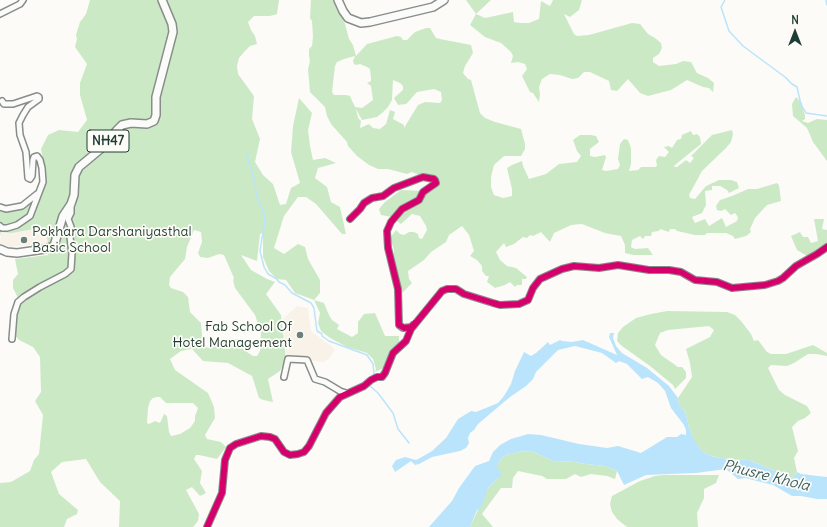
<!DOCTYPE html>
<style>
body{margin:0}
#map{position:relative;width:827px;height:527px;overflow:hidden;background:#fcfbf8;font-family:Delius,sans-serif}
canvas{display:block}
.north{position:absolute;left:775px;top:12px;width:40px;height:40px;-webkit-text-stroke:3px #fdfcf7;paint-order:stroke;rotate:0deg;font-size:11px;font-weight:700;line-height:16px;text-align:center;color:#1f3d34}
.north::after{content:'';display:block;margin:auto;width:14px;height:18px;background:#1f3d34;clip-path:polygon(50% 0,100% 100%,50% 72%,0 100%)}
</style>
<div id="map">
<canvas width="827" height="527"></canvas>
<div class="north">N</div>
</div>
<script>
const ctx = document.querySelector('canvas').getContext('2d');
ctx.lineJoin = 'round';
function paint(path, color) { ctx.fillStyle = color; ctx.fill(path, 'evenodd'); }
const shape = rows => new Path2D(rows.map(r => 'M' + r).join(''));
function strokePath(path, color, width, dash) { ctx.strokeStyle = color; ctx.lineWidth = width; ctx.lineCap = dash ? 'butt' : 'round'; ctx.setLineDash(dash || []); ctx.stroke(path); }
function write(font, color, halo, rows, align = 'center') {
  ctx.font = font + ' Delius,sans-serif'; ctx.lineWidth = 3.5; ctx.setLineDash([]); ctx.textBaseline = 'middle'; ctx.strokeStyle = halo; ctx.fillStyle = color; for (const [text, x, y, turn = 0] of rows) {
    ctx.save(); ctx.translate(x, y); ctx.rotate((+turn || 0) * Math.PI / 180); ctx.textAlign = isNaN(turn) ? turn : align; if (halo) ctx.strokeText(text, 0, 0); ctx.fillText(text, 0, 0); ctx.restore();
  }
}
paint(shape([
 [45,227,48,243,10,247,0,243,1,232,12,233],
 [297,306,308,308,311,331,335,349,330,358,323,362,307,360,303,357,288,359,285,348,283,319]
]), '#f9f2e8');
paint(shape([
 [90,0,279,0,277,14,270,16,254,16,248,22,251,30,255,36,257,44,250,46,244,52,239,58,237,66,238,74,254,96,252,119,260,139,255,162,263,175,273,184,280,205,286,204,291,188,300,183,291,152,293,126,299,98,312,113,308,130,310,146,313,160,325,158,336,163,318,168,315,178,327,187,331,202,340,207,346,234,342,234,316,204,306,197,298,197,284,216,274,248,284,254,298,244,305,247,308,259,320,280,320,293,314,300,324,303,329,315,332,320,339,325,337,329,352,337,358,333,358,322,364,314,375,313,385,336,399,336,399,343,389,353,383,368,375,372,376,369,373,359,367,353,347,347,330,338,321,331,318,323,320,313,314,300,295,293,286,280,277,279,269,271,263,257,263,233,260,234,257,261,241,255,251,270,267,279,275,282,266,294,281,315,286,359,280,371,268,379,273,402,263,400,259,398,252,376,228,363,203,361,192,349,181,351,170,359,175,370,208,393,214,407,215,418,205,435,207,439,221,442,226,447,217,459,199,455,196,455,194,459,202,471,200,483,206,493,200,496,192,487,186,490,199,514,198,521,193,527,119,527,120,501,100,482,86,459,62,462,51,472,59,494,78,510,77,514,67,519,64,527,0,527,0,483,11,482,30,471,34,460,39,454,43,415,35,401,41,392,40,357,33,347,19,340,9,328,12,309,18,298,13,288,13,280,18,274,15,259,48,255,47,249,31,249,31,245,48,243,45,227,12,233,1,232,0,236,0,204,5,210,23,208,42,191,46,175,41,149,48,135,59,130,78,132,87,120,80,95,80,83,87,64,75,47,77,39,76,35,80,22,86,14],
 [194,230,201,232,202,242,198,253,200,257,208,258,219,254,224,255,234,278,233,280,235,288,255,315,261,333,260,351,257,356,253,356,247,352,242,341,239,339,228,340,210,348,206,347,202,335,201,323,190,312,188,297,183,292,171,288,169,285,170,277,185,259,187,247],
 [157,397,160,397,166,403,193,403,198,408,195,416,195,421,190,428,180,434,171,436,169,432,167,416,164,414,160,423,155,421,149,424,147,423,148,408,150,401,153,398],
 [311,0,336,0,340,13,345,24,349,39,353,45,356,56,367,44,397,36,401,37,403,40,407,40,415,32,426,28,430,28,436,38,440,39,471,45,473,53,465,66,463,73,468,79,471,80,480,113,485,118,495,122,521,129,525,144,525,149,521,156,504,156,494,165,491,177,491,187,494,195,503,198,512,196,512,189,507,168,512,165,522,161,523,166,529,179,546,174,559,164,577,162,581,156,577,151,573,140,580,135,591,135,596,136,599,142,590,149,590,156,595,157,605,155,606,157,602,170,606,171,618,169,620,165,618,159,620,144,624,139,628,140,631,148,631,164,629,171,638,170,641,167,655,167,657,166,656,160,659,156,665,157,669,152,664,147,669,146,672,148,677,140,681,139,682,135,691,131,693,135,697,134,700,137,701,144,675,165,674,167,677,167,686,160,690,163,694,158,691,156,712,135,732,130,733,134,731,142,726,148,702,171,689,195,690,198,695,199,706,186,719,180,731,180,737,182,739,188,729,193,727,190,720,186,712,186,712,190,705,191,706,205,702,213,692,217,695,223,705,219,709,226,722,218,726,227,737,221,738,217,735,213,731,215,725,209,721,211,717,210,716,206,720,200,732,196,748,189,757,189,777,183,779,185,781,201,767,205,755,218,750,229,751,232,746,236,735,239,733,236,726,233,707,233,705,235,695,235,677,231,675,229,670,229,669,232,660,229,659,231,652,232,651,236,645,236,643,239,640,236,632,240,631,247,635,249,648,248,653,255,633,255,625,253,625,245,621,236,605,233,582,224,571,225,554,233,550,242,541,232,533,236,530,235,527,238,523,237,514,244,506,247,504,243,496,252,500,260,507,266,516,268,527,277,526,279,522,279,522,285,517,285,515,287,510,282,505,285,495,288,487,282,489,276,486,276,482,271,482,266,477,260,470,256,474,251,469,235,462,226,449,235,446,242,431,252,424,260,408,271,409,279,412,283,400,295,393,259,394,250,390,238,396,230,400,234,404,235,409,232,414,232,418,234,419,238,422,239,427,230,426,226,420,216,412,214,401,224,392,217,381,215,379,209,385,202,401,190,422,191,437,180,422,176,412,172,407,174,388,169,378,169,369,165,357,156,348,146,347,142,331,124,327,116,325,107,310,92,308,69,310,61,309,56,309,49,312,46,313,37,312,21,310,18],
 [355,56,353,61,354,64,356,65,360,64,367,67,370,69,371,78,371,81,367,83,371,86,373,100,362,108,355,107,350,96,346,95,334,95,332,92,335,66,337,62,344,59],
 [393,80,400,83,403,86,403,90,394,98,398,105,406,104,409,101,417,92,434,89,441,92,442,100,440,103,425,102,418,105,404,128,404,125,393,119,395,112,390,110,386,124,380,129,373,128,369,124,360,128,361,121,358,118,356,109,362,120,377,117,382,113,388,107,392,100],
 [466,0,491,0,476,14,485,18,513,12,514,22,521,23,529,23,539,19,541,1,550,6,553,0,582,0,579,10,570,17,564,14,574,34,577,36,589,35,632,23,640,24,648,34,655,38,661,43,662,48,659,54,653,58,653,62,659,66,676,64,683,61,691,62,697,73,708,78,714,83,713,92,709,88,703,87,687,80,671,90,648,96,640,93,628,79,617,91,611,90,609,81,590,72,584,72,578,78,572,79,560,75,550,74,542,79,539,87,540,94,539,102,533,93,530,92,522,76,527,69,525,64,518,62,511,63,513,56,511,52,501,43,485,37,470,25,476,14],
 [796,97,802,103,803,110,805,115,805,119,802,121,808,123,817,119,827,120,827,161,813,142,807,128,793,116,792,104],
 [814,219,824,219,822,229,827,230,827,244,807,256,797,250,791,236,800,232,803,237,808,237,811,243,818,241],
 [667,311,727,312,735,315,741,321,751,334,754,341,758,340,767,352,771,354,786,354,813,345,827,353,827,356,816,354,808,354,794,363,787,366,771,365,768,368,779,390,785,395,807,406,811,413,805,418,798,421,792,427,798,451,794,458,797,472,792,478,749,460,728,459,711,456,702,451,694,441,689,427,685,411,679,406,678,398,692,377,690,363,686,349,710,337,714,330,709,326,668,330,660,333,655,345,661,355,678,367,682,367,686,372,686,378,675,389,673,385,650,366,622,346,617,341,618,333,623,327,636,318,651,314],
 [523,451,534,452,553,461,575,462,586,464,605,466,617,471,615,479,607,476,591,474,581,477,575,474,566,479,547,479,542,476,518,471,513,478,512,488,501,488,482,514,493,527,470,527,488,488,498,478,498,465,501,459,506,455],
 [663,475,719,475,716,483,704,489,704,498,697,513,698,527,627,527,617,519,612,512,610,504,612,496,640,481,655,476]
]), '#cce9c6');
paint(shape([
 [610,333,614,333,613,338,616,346,622,353,647,368,669,386,678,398,679,406,685,411,689,427,694,440,702,451,711,456,728,459,749,460,792,478,797,472,801,474,827,477,827,499,817,499,801,496,792,496,773,485,745,478,738,479,726,469,696,473,646,475,624,485,617,471,605,466,586,464,575,462,553,461,534,452,523,451,506,455,501,459,498,465,498,470,501,471,501,475,488,488,481,508,477,510,470,527,429,527,452,501,459,488,475,466,489,461,493,452,500,445,511,439,528,434,541,435,579,444,607,448,618,446,641,453,667,437,677,437,681,434,686,435,686,430,684,425,671,408,665,391,658,383,648,377,642,379,627,364,619,361,616,363,602,353,575,346,558,350,536,372,533,379,526,386,510,397,478,424,474,430,470,433,468,438,469,443,466,448,460,451,432,457,419,464,415,465,411,461,395,472,392,466,396,460,405,457,416,460,420,458,432,451,446,438,458,419,471,411,476,412,498,403,504,396,511,384,515,371,524,352,531,356,536,353,548,342,550,345,560,340,562,341,572,342,583,340,617,355,609,337]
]), '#bae4fc');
strokePath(shape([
 [725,0,721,7,729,31,743,46,785,77,792,84,797,87,801,105,806,113,827,116],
 [826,0,827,5],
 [246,153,255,181,256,195,264,213,265,221,262,238,260,251,264,267,268,274,277,279,279,282,285,285,292,293,311,303,314,308,317,331,322,334,322,336,329,341,367,355,373,364,374,373,372,378],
 [370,383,369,385,378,393,393,413,398,429,409,443]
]), '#bae4fc', 1.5);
const minor = shape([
 [0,14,20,4,23,0],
 [0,207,6,209,22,206,37,194],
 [350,219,360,209,364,203,372,198,383,196,394,188,423,177,434,179,435,180,436,183,423,192,419,200,402,209,391,222,387,231,388,248,398,289,399,325,403,328,411,327,413,325],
 [0,226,2,228,7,228,17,225,30,216,43,182,42,168,40,160,37,156,34,157,33,160,32,176,30,179,28,178,26,152,20,135,19,123,23,115,28,107,39,99,39,97,37,96,13,104,4,104,2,101],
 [12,339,14,314,18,302,24,297,40,287,65,274,71,269,72,253,70,237,71,227,68,219,71,213,71,204],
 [284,377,288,359,307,360,315,379,325,382,340,391,346,393],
 [207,527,222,493,225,460,230,448,236,444,261,436,270,437,275,439,284,452,290,455,298,454,304,452,309,446,326,413,340,397,364,386,371,380,377,377,382,377,385,373,393,353,406,341,411,329,442,291,447,289,456,289,464,294,493,303,500,305,519,304,528,300,533,288,540,279,562,269,574,266,599,268,618,265,649,270,669,270,681,272,695,280,717,282,732,288,765,285,778,281,783,278,796,266,817,254,827,247]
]);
const highway = shape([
 [338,0,343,11,348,18,361,23,370,22,433,7,444,0],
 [0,249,7,252,17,253,45,249,54,246,63,216,71,204,74,195,75,175,79,167,103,147,117,130,122,125,131,123,147,124,154,121,156,115,156,97,173,32,172,24,162,0]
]);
strokePath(minor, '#888d8a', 8);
strokePath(highway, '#888d8a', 10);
strokePath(minor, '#fbfbf9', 5);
strokePath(highway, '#fbfbf9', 7);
strokePath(shape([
 [350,219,360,209,364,203,372,198,383,196,394,188,423,177,434,179,435,180,436,183,423,192,419,200,402,209,391,222,387,231,388,248,398,289,399,325,404,328,411,327,415,323],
 [207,527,222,493,225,460,230,448,236,444,261,436,270,437,275,439,284,452,290,455,298,454,304,452,309,446,326,413,340,397,364,386,371,380,377,377,382,377,385,373,393,353,406,341,411,329,442,291,447,289,456,289,464,294,493,303,500,305,519,304,528,300,533,288,540,279,562,269,574,266,599,268,618,265,649,270,669,270,681,272,695,280,717,282,732,288,765,285,778,281,783,278,796,266,817,254,827,247]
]), '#d6006c', 6);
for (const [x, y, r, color] of [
 [24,240,4,"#6c8079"],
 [300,335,4,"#6c8079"]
]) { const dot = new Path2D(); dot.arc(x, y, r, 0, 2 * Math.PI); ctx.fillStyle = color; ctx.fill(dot); strokePath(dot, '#fdfcf7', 1.5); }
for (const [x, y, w] of [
 [108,141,42]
]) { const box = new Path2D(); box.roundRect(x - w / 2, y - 11, w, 22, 3); ctx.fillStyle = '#fdfcf7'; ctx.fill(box); strokePath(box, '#1f3d34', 1); }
write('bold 13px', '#1f3d34', null, [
 ["NH47",108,141]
]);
write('14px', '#1f3d34', '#fdfcf7', [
 ["Pokhara Darshaniyasthal",32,232],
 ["Basic School",32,248],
 ["Fab School Of",292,327,"right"],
 ["Hotel Management",292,343,"right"]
], 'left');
write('italic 15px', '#385c5c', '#fdfcf7', [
 ["Phusre Khola",766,476,14]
]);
</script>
